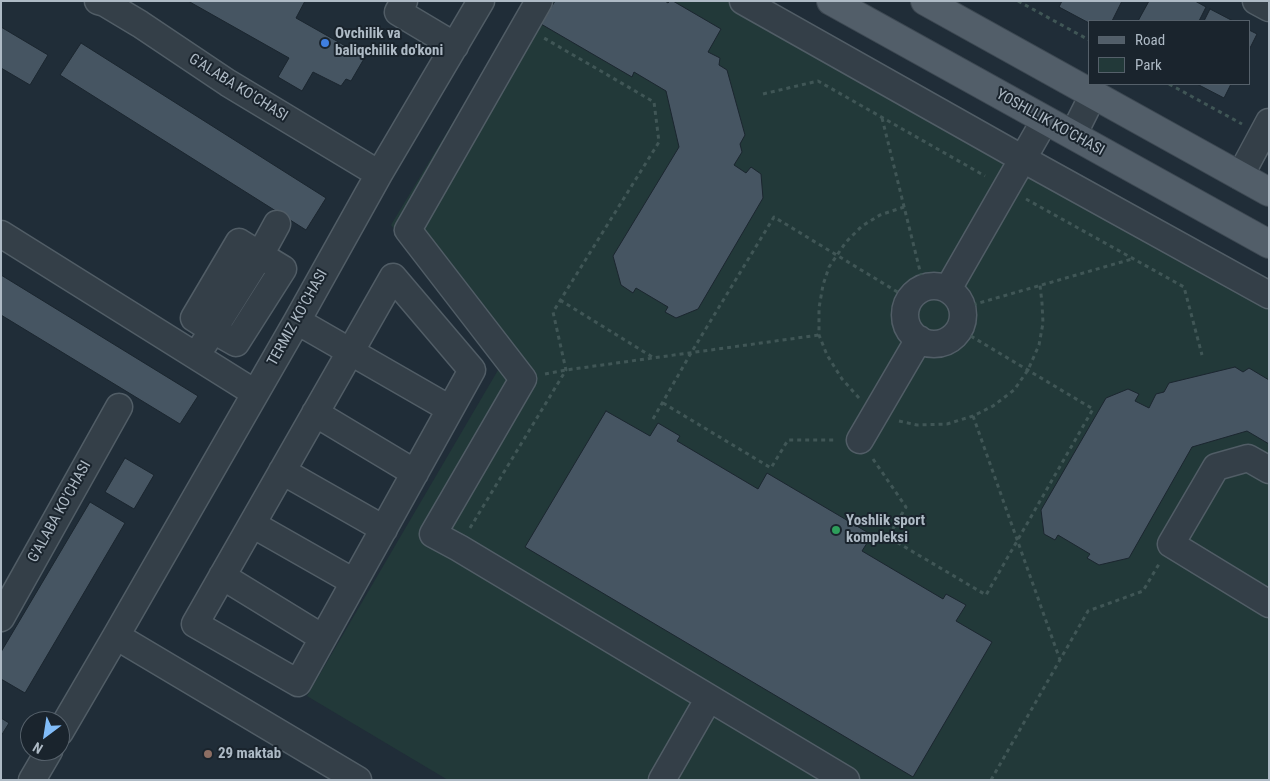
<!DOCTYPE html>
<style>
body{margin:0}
#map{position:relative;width:1270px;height:781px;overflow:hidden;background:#202d38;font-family:"Roboto Condensed",sans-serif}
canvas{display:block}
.frame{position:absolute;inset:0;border:2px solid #aebac5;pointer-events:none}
.legend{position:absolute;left:1088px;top:20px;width:162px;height:65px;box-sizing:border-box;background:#1a242d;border:1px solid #55606a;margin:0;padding:6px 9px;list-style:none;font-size:15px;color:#aebac5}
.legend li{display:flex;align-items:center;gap:10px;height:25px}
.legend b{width:25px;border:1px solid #55606a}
.north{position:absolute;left:20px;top:711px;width:50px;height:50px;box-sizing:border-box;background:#1a242d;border:1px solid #55606a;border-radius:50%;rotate:211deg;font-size:14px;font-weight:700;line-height:20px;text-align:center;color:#aebac5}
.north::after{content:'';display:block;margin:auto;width:18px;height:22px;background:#81bcf8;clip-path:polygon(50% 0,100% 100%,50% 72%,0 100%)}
</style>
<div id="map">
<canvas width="1270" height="781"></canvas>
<div class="frame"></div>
<ul class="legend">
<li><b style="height:6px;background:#525e69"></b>Road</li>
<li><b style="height:14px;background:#223939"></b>Park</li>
</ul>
<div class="north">N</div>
</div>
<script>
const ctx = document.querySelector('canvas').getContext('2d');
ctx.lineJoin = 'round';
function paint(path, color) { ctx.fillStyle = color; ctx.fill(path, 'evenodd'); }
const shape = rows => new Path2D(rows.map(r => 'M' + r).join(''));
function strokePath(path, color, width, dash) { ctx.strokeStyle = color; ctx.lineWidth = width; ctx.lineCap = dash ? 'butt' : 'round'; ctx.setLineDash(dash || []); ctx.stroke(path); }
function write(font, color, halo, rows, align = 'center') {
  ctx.font = font + ' "Roboto Condensed",sans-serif'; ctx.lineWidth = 4; ctx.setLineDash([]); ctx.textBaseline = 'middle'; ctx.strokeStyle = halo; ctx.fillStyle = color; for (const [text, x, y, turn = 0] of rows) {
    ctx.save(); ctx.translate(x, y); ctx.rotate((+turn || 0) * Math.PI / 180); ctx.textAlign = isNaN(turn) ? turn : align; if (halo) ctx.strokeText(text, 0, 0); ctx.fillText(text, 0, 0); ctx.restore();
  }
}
paint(shape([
 [526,1,760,1,1269,283,1269,780,448,780,307,696,501,365,391,225]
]), '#223939');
const building = shape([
 [188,1,305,1,296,18,365,57,351,81,346,79,341,86,313,72,302,91,278,77,289,58,188,1],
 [555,1,665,1,668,3,670,1,673,1,721,29,708,52,720,58,719,65,727,70,745,135,740,144,742,152,734,165,746,173,751,167,761,174,763,198,698,309,676,318,665,312,668,307,636,288,633,293,621,285,613,256,679,147,666,91,634,72,632,77,541,24,555,1],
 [1062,1,1122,1,1112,21,1089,21,1089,23,1059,7,1062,1],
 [1149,1,1195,1,1206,7,1199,21,1138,21,1149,1],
 [1210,9,1233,21,1204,21,1210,9],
 [1,27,48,55,30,85,1,68,1,27],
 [1249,30,1257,34,1249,50,1249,30],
 [81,43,326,198,306,230,60,75,81,43],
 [1197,84,1231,84,1224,98,1197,84],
 [1,275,198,396,180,424,1,315,1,275],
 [1235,367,1243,372,1249,368,1269,380,1269,444,1247,431,1192,447,1129,558,1099,565,1087,558,1090,554,1058,535,1055,540,1044,534,1041,510,1106,398,1128,389,1139,394,1135,401,1149,408,1156,394,1164,392,1169,383,1235,367],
 [606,411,650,436,658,423,680,436,677,441,758,489,767,473,872,535,862,551,943,599,946,594,966,605,956,621,992,642,913,777,525,547,606,411],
 [125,458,154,475,134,509,105,492,125,458],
 [90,502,125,523,25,693,1,679,1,652,90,502],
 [1,718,9,723,1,736,1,718]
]);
paint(building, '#465562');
strokePath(building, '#1b262f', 1);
const minor = shape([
 [98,1,105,3,140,24,228,83,379,174],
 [404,1,398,12,455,46],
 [539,1,408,230,523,379,433,534,459,548,846,780],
 [743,1,1023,159,1269,295],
 [1256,1,1269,8],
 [1073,135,1093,95],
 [1240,176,1269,122],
 [1,234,255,393],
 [393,277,472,370,298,683,195,624,393,277],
 '905 315a29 29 0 1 1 58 0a29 29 0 1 1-58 0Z',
 [948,289,1045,120],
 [297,321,450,409],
 [196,356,213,330,236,343,283,269,260,255,213,330,194,318,239,242,260,255,277,224],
 [315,413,415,473],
 [860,440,919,339],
 [1269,470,1248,458,1216,467,1171,544,1269,604],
 [282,471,384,529],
 [252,524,354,582],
 [222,576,323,638],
 [1,618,119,407],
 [116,636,358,780],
 [60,732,116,636,297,321,379,174,481,1],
 [32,780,49,751],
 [662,780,709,698]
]);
const major = shape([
 [831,1,1269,244],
 [925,1,1269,192]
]);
strokePath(minor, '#515d66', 29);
strokePath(major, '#3d4852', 30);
strokePath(shape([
 [1018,1,1089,40],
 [1169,84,1242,124],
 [763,94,818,81,985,176],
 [882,118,924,287],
 [1026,199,1184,287,1202,355],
 [560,300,654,358],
 [965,307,1132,259],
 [545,374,566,370,819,335],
 [859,398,842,379,827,355,819,335,819,308,823,285,829,267,846,242,862,226,880,215,904,207],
 [663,403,771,468,788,440,836,440],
 [973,416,1060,660],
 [653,419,691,353,774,217,909,299],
 [899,421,917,425,947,424,973,416,993,406,1014,390,1028,370,1039,345,1043,323,1042,303,1040,285],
 [873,459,906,507,888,537,986,595,1093,409,959,329],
 [470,528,566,370,553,312,659,142,654,102,544,38],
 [991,780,1088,611,1143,591,1159,564]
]), '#405656', 3, [4, 4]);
strokePath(minor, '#343f48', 26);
strokePath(major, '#525e69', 28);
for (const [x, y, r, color] of [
 [325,43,5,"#3f7fe0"],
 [836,530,5,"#2e9e5b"],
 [208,754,5,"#8d6e63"]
]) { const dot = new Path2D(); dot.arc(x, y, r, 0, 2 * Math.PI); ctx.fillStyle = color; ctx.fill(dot); strokePath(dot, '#1a242d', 2); }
write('bold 15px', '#aebac5', '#1a242d', [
 ["Ovchilik va",335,34],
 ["baliqchilik do'koni",335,51],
 ["Yoshlik sport",846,521],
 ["kompleksi",846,538],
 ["29 maktab",218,754]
], 'left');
write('15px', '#aebac5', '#1a242d', [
 ["G'ALABA KO'CHASI",238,88,32],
 ["YOSHLLIK KO'CHASI",1050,123,29],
 ["TERMIZ KO'CHASI",298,318,-61],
 ["G'ALABA KO'CHASI",60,512,-61]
]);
</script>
